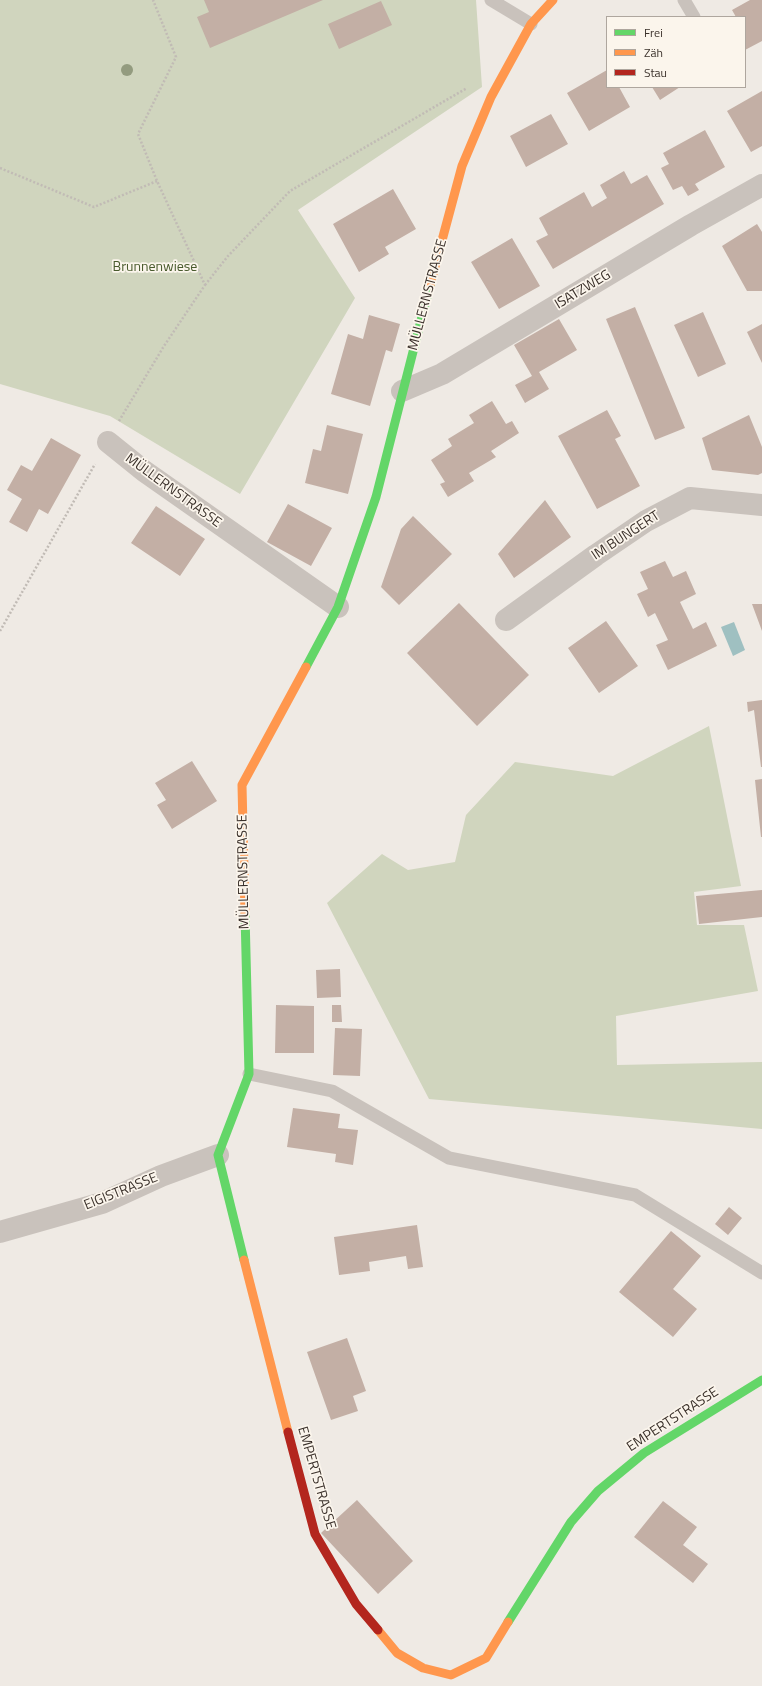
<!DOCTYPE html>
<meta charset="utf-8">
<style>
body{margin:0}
#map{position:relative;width:762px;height:1686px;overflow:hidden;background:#efeae4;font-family:"Titillium Web",sans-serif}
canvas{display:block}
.legend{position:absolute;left:606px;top:16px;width:140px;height:72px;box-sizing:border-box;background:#fbf5ec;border:1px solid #aea69e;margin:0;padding:5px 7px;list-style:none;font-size:12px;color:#3a302a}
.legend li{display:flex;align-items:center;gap:8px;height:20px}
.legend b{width:20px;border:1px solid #aea69e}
</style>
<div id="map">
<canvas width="762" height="1686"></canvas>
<ul class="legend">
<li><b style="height:5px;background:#63d668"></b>Frei</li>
<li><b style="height:5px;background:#ff974d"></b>Zäh</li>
<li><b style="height:5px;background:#b3261e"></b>Stau</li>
</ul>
</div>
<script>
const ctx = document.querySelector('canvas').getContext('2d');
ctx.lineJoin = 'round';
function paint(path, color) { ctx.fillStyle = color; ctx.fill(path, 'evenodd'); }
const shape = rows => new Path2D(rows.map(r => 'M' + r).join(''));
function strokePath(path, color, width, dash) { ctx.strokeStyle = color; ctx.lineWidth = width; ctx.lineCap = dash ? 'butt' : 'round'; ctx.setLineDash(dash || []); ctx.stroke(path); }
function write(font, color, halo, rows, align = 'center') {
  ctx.font = font + ' "Titillium Web",sans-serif'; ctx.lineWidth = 3.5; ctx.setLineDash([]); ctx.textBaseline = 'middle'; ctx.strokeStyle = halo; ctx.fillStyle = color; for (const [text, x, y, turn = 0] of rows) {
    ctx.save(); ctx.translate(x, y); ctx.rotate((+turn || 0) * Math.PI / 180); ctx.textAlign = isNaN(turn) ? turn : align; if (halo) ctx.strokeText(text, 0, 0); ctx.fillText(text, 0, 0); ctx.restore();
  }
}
paint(shape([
 [0,0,476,0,482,87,298,210,355,298,240,494,110,416,0,384],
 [709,726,741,886,694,892,697,925,744,925,758,991,616,1016,617,1065,762,1062,762,1129,429,1099,327,903,382,854,408,870,455,862,466,815,515,762,613,776]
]), '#d0d5be');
paint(shape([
 [734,622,745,650,733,656,721,627]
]), '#9fc0c1');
paint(shape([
 [204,0,323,0,210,48,197,17,209,12],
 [750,0,762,0,762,41,745,50,745,17,736,17,732,10],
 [381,1,392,25,339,49,328,24],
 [607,70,607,87,619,87,630,107,589,131,567,93],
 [652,87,680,87,660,100],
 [762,91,762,146,751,152,727,111],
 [551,114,568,144,526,167,510,136],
 [705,130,725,167,695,184,699,190,688,196,682,186,673,190,661,168,669,164,663,153],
 [624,171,631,184,647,175,664,204,553,269,536,241,548,235,539,218,584,192,592,207,607,198,600,185],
 [393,189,416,229,385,247,389,254,359,272,333,224],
 [757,224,762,232,762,291,747,291,722,246],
 [512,238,540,286,499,309,471,262],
 [635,307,685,428,655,440,606,319],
 [703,312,726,364,698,377,674,325],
 [369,315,400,324,392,352,386,350,370,406,331,394,348,334,363,339],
 [559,319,577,350,539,372,549,389,525,403,515,385,532,376,514,345],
 [762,324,762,363,747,332],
 [492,401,506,424,512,421,519,433,491,451,496,457,469,473,474,481,448,497,440,484,445,482,431,460,452,446,448,439,474,423,469,415],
 [607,410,621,436,615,439,640,486,597,509,558,436],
 [749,415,762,447,762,473,758,475,712,470,702,438],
 [327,425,363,434,348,494,305,483,313,449,321,451],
 [51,438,81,455,48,514,39,509,27,532,9,522,22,499,7,490,21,465,32,471],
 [545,500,571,537,514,578,498,554],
 [288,504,332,528,311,566,267,542],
 [156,506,205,539,180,576,131,543],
 [413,516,452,554,399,605,381,587,401,529],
 [665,561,673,577,686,571,696,594,680,602,693,629,706,622,717,646,668,670,656,645,668,640,655,613,648,617,637,594,648,589,640,572],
 [459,603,529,675,477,726,407,653],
 [752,604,762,604,762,631],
 [606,621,638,666,599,693,568,648],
 [762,700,762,767,761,767,754,710,748,712,747,702],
 [192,761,217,801,172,829,157,805,166,800,155,783],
 [762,779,762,837,761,837,755,780],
 [762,890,762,917,699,924,696,896],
 [340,969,341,997,317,998,316,970],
 [276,1005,314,1006,314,1053,275,1053],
 [332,1005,341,1005,342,1022,332,1022],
 [335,1028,362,1029,360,1076,333,1075],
 [293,1108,340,1114,338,1128,358,1130,353,1165,335,1162,336,1154,287,1147],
 [729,1207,742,1218,728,1235,715,1224],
 [417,1225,423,1267,408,1269,406,1256,369,1262,370,1271,339,1275,334,1237],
 [671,1231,701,1256,673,1289,697,1309,673,1337,619,1292],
 [347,1338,366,1391,353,1396,358,1411,331,1420,307,1352],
 [357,1500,413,1561,378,1594,321,1533],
 [663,1501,697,1527,683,1545,708,1564,693,1583,634,1537]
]), '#c3afa5');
strokePath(shape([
 [0,168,94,207,157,181],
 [205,285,228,256,290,191,467,88],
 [119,421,164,346,205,285,157,181,138,134,176,57,153,0],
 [0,631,95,464]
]), '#c1bbb5', 2.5, [2, 2]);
strokePath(shape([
 [491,0,531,24],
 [684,0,694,17],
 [249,1074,332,1091,449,1158,635,1195,762,1273]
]), '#c9c2bc', 13);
strokePath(shape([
 [402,391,442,374,691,225,762,185],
 [108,442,144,471,338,607],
 [506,620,596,555,646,521,690,498,762,505],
 [0,1232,102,1203,161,1176,218,1155]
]), '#c9c2bc', 22);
strokePath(shape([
 [306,667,338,607,376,497,430,285],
 [244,1260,218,1155,249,1074,245,914],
 [508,1622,571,1522,598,1491,644,1453,762,1380]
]), '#63d668', 9);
strokePath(shape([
 [430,285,462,166,491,97,531,24,553,0],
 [245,914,242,785,306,667],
 [244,1260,288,1432],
 [378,1630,397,1653,423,1668,451,1675,486,1658,508,1622]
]), '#ff974d', 9);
strokePath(shape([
 [288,1432,315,1534,356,1604,378,1630]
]), '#b3261e', 9);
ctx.fillStyle = '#939b7f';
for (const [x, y] of [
 [127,70]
]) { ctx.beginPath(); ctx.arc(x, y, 6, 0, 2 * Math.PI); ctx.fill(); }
write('14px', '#485a2c', '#fbf5ec', [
 ["Brunnenwiese",155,268]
]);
write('14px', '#3a302a', '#fbf5ec', [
 ["ISATZWEG",583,290,-31],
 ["MÜLLERNSTRASSE",428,295,-75],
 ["MÜLLERNSTRASSE",173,491,36],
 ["IM BUNGERT",626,536,-33],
 ["MÜLLERNSTRASSE",244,872,-91],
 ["EIGISTRASSE",121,1192,-22],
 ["EMPERTSTRASSE",673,1420,-33],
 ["EMPERTSTRASSE",316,1478,74]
]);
</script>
